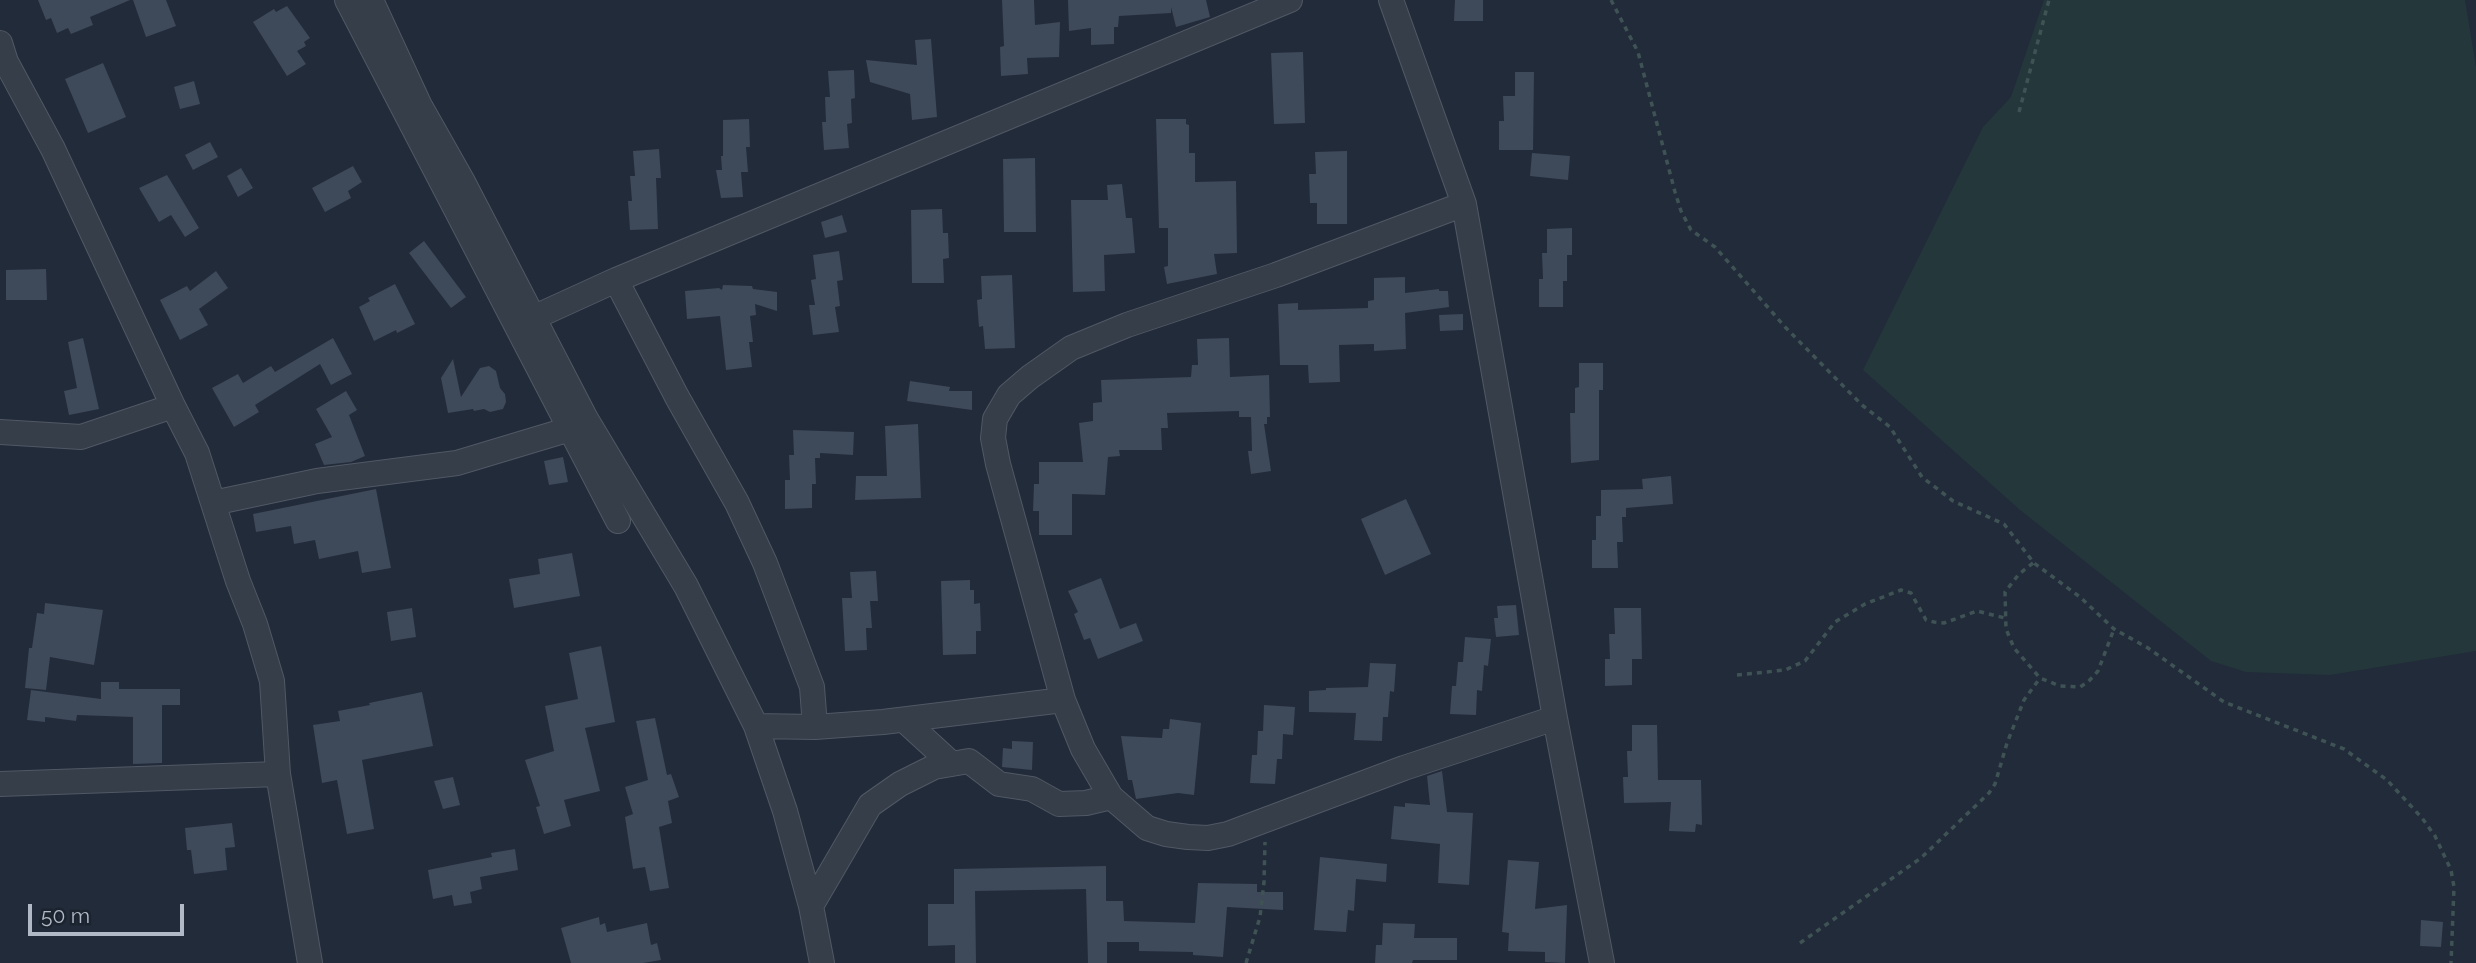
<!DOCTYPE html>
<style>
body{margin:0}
#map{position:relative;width:2476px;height:963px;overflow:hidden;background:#222b3a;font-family:Raleway,sans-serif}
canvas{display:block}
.scale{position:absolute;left:28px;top:904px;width:156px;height:32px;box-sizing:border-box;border:4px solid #b1b8c6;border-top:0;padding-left:9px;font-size:21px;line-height:24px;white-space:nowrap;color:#b1b8c6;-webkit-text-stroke:5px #1b232f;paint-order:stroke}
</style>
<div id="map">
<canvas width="2476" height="963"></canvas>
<div class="scale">50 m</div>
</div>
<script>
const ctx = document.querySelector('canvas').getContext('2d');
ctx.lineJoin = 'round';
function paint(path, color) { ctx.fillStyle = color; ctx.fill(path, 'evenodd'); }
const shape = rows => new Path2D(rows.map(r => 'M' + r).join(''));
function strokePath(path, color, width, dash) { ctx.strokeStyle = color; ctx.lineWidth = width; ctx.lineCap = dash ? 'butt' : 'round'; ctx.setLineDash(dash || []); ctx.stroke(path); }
paint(shape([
 [2044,0,2465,0,2476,67,2476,651,2330,675,2246,672,2211,661,2020,510,1863,370,1983,127,2011,97]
]), '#24373b');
paint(shape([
 [38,0,130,0,90,17,93,25,71,34,68,28,57,33,51,18,46,20],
 [133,0,166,0,176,26,146,37],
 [1002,0,1034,0,1035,25,1060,22,1059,57,1027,58,1028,74,1001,76,1000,47,1004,46],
 [1068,0,1206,0,1210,17,1176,27,1171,7,1171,13,1119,16,1118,27,1114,27,1114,44,1091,45,1091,28,1069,31],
 [1455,0,1483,0,1483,21,1454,21],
 [287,6,310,38,304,42,306,46,297,51,306,64,287,76,253,22,274,9,276,12],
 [931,39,937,117,912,120,910,94,870,82,866,60,917,65,915,40],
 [1303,52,1305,123,1274,124,1271,53],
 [103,63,126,117,88,133,65,79],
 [854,70,855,98,851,99,852,123,847,124,849,148,824,150,822,122,826,122,825,97,830,97,828,71],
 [1515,72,1534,72,1533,150,1499,150,1499,121,1504,121,1503,96,1515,96],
 [194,81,200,104,180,109,174,87],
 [749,119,750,147,746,147,748,172,741,172,743,197,721,198,716,170,722,170,721,156,723,156,723,120],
 [1156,119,1186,119,1186,124,1189,125,1189,153,1195,153,1195,182,1236,181,1237,253,1214,254,1217,274,1167,284,1164,267,1168,266,1168,228,1159,228],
 [210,142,218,157,193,170,185,155],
 [659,149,661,178,656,178,658,229,630,230,628,201,632,201,630,176,635,176,633,151],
 [1347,151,1347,224,1317,224,1317,203,1310,203,1309,174,1316,174,1315,152],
 [1532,153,1570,156,1568,180,1530,176],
 [1035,158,1036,232,1004,232,1003,159],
 [353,166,362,182,348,191,351,198,325,212,312,188],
 [241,168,253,188,238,197,227,176],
 [167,175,199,228,185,237,171,215,159,222,139,188],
 [1122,184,1126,218,1132,218,1135,253,1104,255,1105,291,1073,292,1071,200,1108,200,1107,185],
 [942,209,943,233,948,233,949,258,943,259,944,283,912,283,911,210],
 [842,215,847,232,825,238,821,222],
 [1572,228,1572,255,1567,255,1567,281,1563,281,1563,307,1539,307,1539,279,1543,279,1542,253,1547,253,1547,229],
 [424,241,466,297,451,308,409,253],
 [839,251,843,280,837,281,840,306,835,307,839,332,813,335,809,305,815,305,811,280,816,279,813,255],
 [46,269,47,300,6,300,6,270],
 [216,271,228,288,199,309,208,325,180,340,160,300,187,286,190,291],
 [1012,275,1015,348,985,349,983,326,979,327,977,300,982,299,981,276],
 [1405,277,1405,293,1439,289,1439,291,1448,291,1449,307,1405,313,1406,349,1374,351,1374,344,1339,345,1340,382,1309,383,1308,365,1280,365,1278,304,1298,303,1298,310,1368,308,1368,301,1374,300,1374,278],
 [395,284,415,324,397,333,396,330,374,341,359,307,370,301,368,298],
 [723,285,752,286,753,289,777,292,777,311,755,304,756,315,750,316,753,342,749,342,752,367,726,370,720,316,687,319,685,291,719,288,722,290],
 [1463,314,1463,330,1440,331,1439,315],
 [83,338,99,409,69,415,64,391,77,388,68,342],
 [333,338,352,374,331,385,320,364,255,405,259,412,234,427,212,388,238,374,243,383,271,366,275,372],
 [1229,338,1230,377,1269,375,1270,417,1267,417,1267,424,1264,424,1271,471,1251,474,1248,451,1252,451,1251,417,1239,417,1239,411,1167,413,1168,428,1161,428,1162,450,1119,450,1120,456,1108,457,1105,495,1072,494,1072,535,1039,535,1039,511,1033,511,1034,484,1039,484,1039,462,1083,462,1079,423,1093,421,1093,403,1102,402,1101,380,1191,377,1192,365,1198,365,1197,339],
 [453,359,461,397,480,368,489,366,496,371,500,388,505,394,506,402,503,409,490,412,484,409,474,411,473,409,448,413,441,378],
 [1579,363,1603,363,1603,390,1599,390,1599,460,1571,463,1570,413,1575,413,1575,388,1579,387],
 [910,381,950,387,949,391,972,391,972,410,907,401],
 [346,391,357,410,349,415,365,456,351,462,324,465,315,444,332,437,316,409],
 [918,424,921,498,855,500,856,476,887,476,885,426],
 [793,430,854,432,853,455,820,453,820,458,815,458,816,484,812,484,812,508,785,509,785,480,790,480,789,455,794,455],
 [563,457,568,482,549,485,544,461],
 [1671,476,1673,504,1626,508,1626,517,1622,517,1623,542,1617,542,1618,568,1592,568,1592,540,1596,540,1596,516,1601,516,1601,490,1643,489,1642,479],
 [376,489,391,568,362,573,358,551,319,559,315,540,294,544,291,526,256,532,253,514],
 [1406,499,1431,554,1385,575,1361,519],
 [572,553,580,596,514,608,509,579,540,574,538,559],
 [876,571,878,601,870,601,872,628,866,628,867,650,845,651,842,598,852,598,850,572],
 [1101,578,1120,629,1136,623,1143,641,1098,659,1090,638,1084,640,1074,614,1078,612,1068,591],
 [970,580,970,590,974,590,974,604,980,603,981,631,976,631,976,654,943,655,941,581],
 [45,603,103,610,94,665,50,657,46,690,25,688,29,648,32,648,37,613,44,614],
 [1516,605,1519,635,1496,637,1494,618,1498,618,1497,606],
 [412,608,416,637,391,641,387,612],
 [1614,608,1641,608,1642,659,1632,659,1632,685,1605,686,1605,659,1610,659,1609,634,1615,634],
 [1465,637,1491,639,1488,666,1484,665,1482,691,1477,690,1476,715,1450,714,1452,686,1456,686,1458,662,1463,662],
 [601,646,615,722,585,728,600,791,564,800,571,826,544,834,536,807,540,806,525,760,554,751,545,706,578,699,569,653],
 [1370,663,1396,664,1394,692,1390,691,1388,717,1383,717,1382,741,1354,740,1356,713,1309,712,1309,691,1326,690,1326,688,1368,687],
 [101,682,119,682,119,689,180,689,180,705,162,705,162,763,133,764,133,717,77,715,76,721,45,717,45,722,27,720,31,690,101,699],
 [422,692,433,746,362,760,374,829,347,834,337,780,322,783,313,725,340,721,338,711,370,705,369,703],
 [1264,705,1295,707,1293,735,1283,734,1282,759,1277,759,1275,784,1250,783,1252,755,1257,755,1258,731,1263,731],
 [655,718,667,775,671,774,679,797,668,801,672,823,659,827,669,888,650,891,645,867,633,869,625,817,633,814,625,787,648,780,636,721],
 [1170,719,1201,723,1194,795,1178,793,1136,799,1132,780,1128,780,1121,736,1162,738,1163,729,1169,729],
 [1632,725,1657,725,1658,780,1701,780,1702,825,1696,824,1695,832,1669,831,1671,802,1624,803,1623,777,1628,777,1627,751,1632,751],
 [1012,741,1033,742,1032,770,1002,767,1003,748,1012,749],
 [1442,771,1447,812,1473,813,1469,885,1438,883,1440,844,1391,839,1394,806,1405,807,1405,803,1430,805,1427,776],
 [453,777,460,805,443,809,434,781],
 [232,823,235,847,225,848,227,870,194,874,191,850,187,850,185,828],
 [515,849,518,870,480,877,482,889,470,892,472,903,454,906,452,895,433,899,428,870,492,857,491,853],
 [1320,857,1387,864,1386,882,1356,879,1354,911,1348,910,1346,932,1314,930],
 [1508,860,1539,862,1535,909,1567,905,1565,963,1545,962,1545,952,1508,951,1509,933,1502,932],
 [1106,866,1106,901,1123,901,1124,921,1195,923,1198,883,1257,884,1257,892,1283,892,1283,910,1227,907,1223,957,1193,955,1193,952,1139,951,1139,942,1107,942,1107,963,1088,963,1086,889,975,891,976,963,955,963,955,945,928,946,928,904,954,904,954,869],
 [599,917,600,925,605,923,607,932,647,923,651,945,657,943,661,960,643,963,571,963,561,928],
 [2421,920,2443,922,2441,947,2420,946],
 [1383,923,1415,924,1414,938,1457,938,1457,960,1413,960,1412,963,1375,963,1376,945,1382,945]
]), '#3e4959');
const minor = shape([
 [347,0,618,521],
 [371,0,420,106,463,182,586,419,686,586,756,726,785,811,811,906,822,963],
 [1391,0,1464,204,1555,718,1602,963],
 [0,43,6,62,53,149,173,406,197,453,238,581,255,624,272,681,278,774,310,963],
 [1464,204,1276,275,1127,325,1071,348,1030,377,1009,395,995,419,993,438,998,464,1063,700,1083,749,1111,797,1147,828,1166,834,1188,837,1208,838,1228,834,1404,768,1555,718],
 [616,280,677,397,737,503,765,563,812,687,815,727],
 [535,317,616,280,1290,0],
 [0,432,81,437,173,406],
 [213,503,317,481,457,463,570,429,583,420],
 [904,720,952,764],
 [756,726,815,727,883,722,1063,700],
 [0,784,278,774],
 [811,906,870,805,900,784,934,767,969,761,999,784,1032,789,1059,804,1086,803,1111,797]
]);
strokePath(minor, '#515865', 26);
strokePath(shape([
 [1611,0,1638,52,1675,192,1681,211,1691,230,1715,247,1786,328,1862,405,1890,427,1922,477,1953,501,2004,524,2034,563,2080,597,2114,629,2148,648,2224,702,2344,749,2387,780,2422,818,2435,836,2451,870,2454,887,2451,963],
 [2019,112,2049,0],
 [2033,563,2019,574,2005,592,2006,629,2014,648,2040,678,2060,686,2080,687,2088,682,2098,671,2114,629],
 [1737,675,1785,670,1805,661,1835,622,1865,604,1901,590,1911,593,1926,620,1934,622,1944,623,1977,611,2005,618],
 [1800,943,1921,858,1989,793,1995,784,2007,743,2024,700,2040,678],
 [1246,963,1260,917,1264,882,1265,842]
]), '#3f5355', 3.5, [5, 5]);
strokePath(minor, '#363e4a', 24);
</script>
